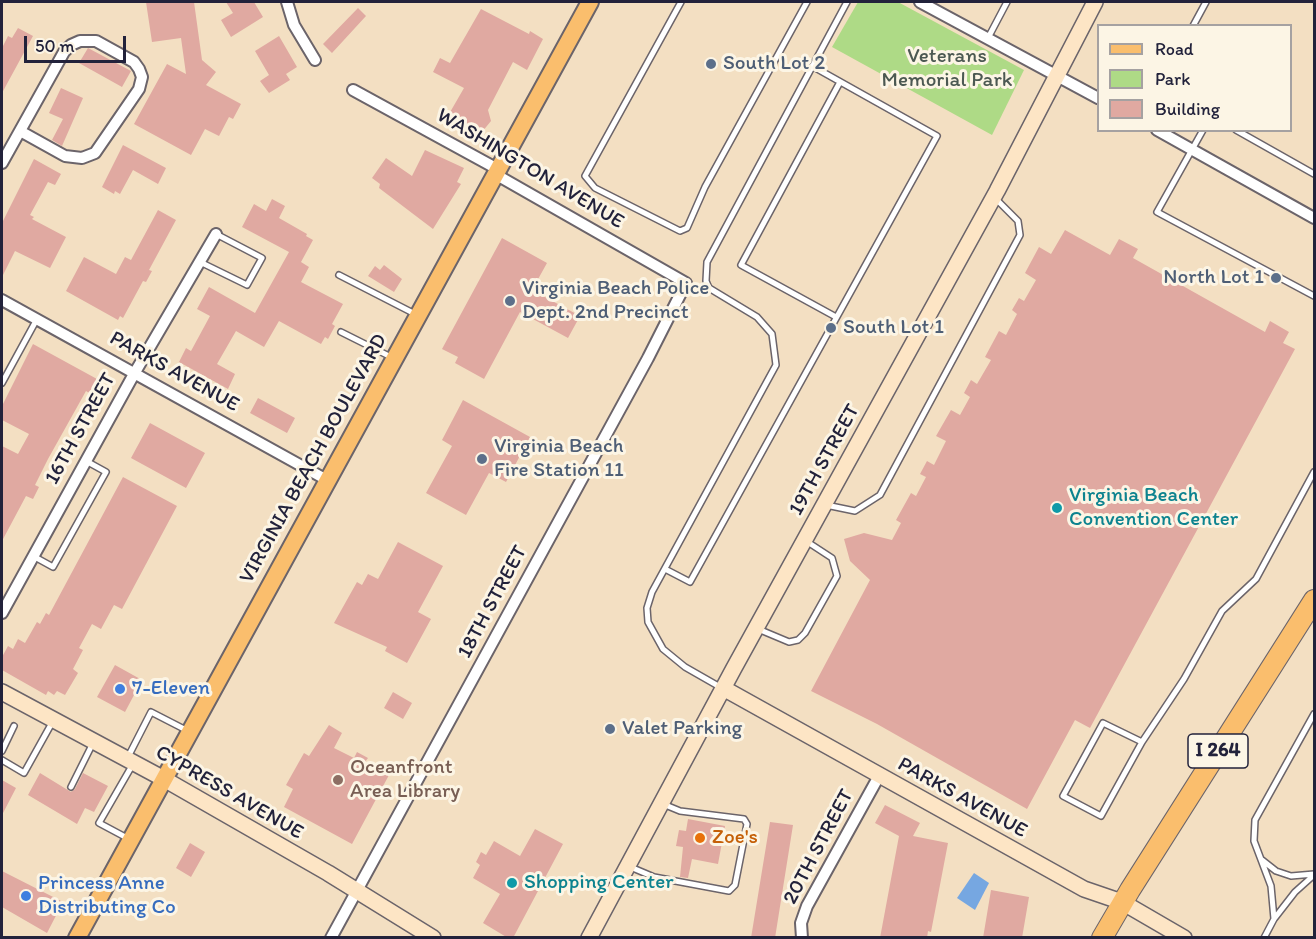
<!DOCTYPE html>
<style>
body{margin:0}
#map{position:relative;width:1316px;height:939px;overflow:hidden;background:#f3dfc2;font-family:Itim,sans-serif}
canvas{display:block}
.frame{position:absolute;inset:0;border:3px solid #22223b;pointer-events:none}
.legend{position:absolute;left:1097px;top:24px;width:195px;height:108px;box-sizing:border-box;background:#fcf5e5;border:2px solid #a5a1a1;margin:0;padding:8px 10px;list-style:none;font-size:18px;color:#22223b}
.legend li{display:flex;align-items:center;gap:12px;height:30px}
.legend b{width:30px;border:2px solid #a5a1a1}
.scale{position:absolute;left:24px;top:36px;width:102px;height:27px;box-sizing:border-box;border:3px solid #22223b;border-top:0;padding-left:8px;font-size:18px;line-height:21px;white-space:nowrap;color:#22223b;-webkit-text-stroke:4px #fcf5e5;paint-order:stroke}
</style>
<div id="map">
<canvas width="1316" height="939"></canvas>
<div class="frame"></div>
<ul class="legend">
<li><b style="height:8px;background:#fabe6d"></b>Road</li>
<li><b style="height:16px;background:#aeda86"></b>Park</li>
<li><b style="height:16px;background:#e0a9a1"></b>Building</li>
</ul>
<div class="scale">50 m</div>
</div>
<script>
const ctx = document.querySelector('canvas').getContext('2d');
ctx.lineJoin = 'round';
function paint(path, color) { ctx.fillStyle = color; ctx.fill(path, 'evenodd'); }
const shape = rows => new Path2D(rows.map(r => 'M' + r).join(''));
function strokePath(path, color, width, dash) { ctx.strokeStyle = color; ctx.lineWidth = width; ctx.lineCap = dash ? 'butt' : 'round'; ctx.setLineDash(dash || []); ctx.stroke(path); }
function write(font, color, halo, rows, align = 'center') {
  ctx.font = font + ' Itim,sans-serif'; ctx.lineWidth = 6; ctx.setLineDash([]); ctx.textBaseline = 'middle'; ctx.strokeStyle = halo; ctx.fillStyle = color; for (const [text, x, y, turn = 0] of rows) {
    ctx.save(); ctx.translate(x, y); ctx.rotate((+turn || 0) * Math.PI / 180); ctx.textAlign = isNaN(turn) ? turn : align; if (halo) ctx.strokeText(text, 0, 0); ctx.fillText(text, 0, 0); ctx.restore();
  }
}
paint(shape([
 [858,2,898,2,1024,70,992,135,832,47]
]), '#aeda86');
paint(shape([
 [974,873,989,883,975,910,957,898]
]), '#76a7e1');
paint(shape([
 [146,2,194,2,202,60,216,72,206,85,241,104,233,119,229,117,219,136,205,129,191,155,134,124,167,64,186,74,181,38,152,42],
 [226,2,254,2,263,17,231,37,221,20,233,13],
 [358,8,366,16,332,53,323,44],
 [481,9,529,34,530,31,543,39,527,70,513,62,488,110,491,121,482,132,449,114,464,88,433,72,440,58,450,63],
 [18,28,33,36,2,93,2,48,8,36,12,38],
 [279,36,297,67,286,74,290,80,269,93,260,81,269,75,255,51],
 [88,48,131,71,122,87,79,63],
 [61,88,83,98,62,146,52,140,63,119,49,113],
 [123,145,166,168,158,184,133,170,120,194,115,191,114,194,102,187],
 [425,150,464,168,457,182,461,184,433,229,379,188,380,184,372,178,386,158,412,176],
 [34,159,61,174,55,185,48,182,30,215,34,217,32,219,66,237,50,268,15,251,2,277,2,223],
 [272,199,285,206,279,218,307,234,306,236,313,240,301,262,309,267,301,282,343,304,332,324,335,326,328,339,325,337,321,344,279,321,264,347,236,331,217,364,235,374,228,389,179,362,186,348,191,351,210,316,197,309,209,287,255,313,289,252,242,227,254,204,266,211],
 [158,210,176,220,149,270,152,271,146,282,143,281,123,318,120,316,118,320,66,291,84,257,116,274,125,257,131,260],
 [1065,230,1110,255,1119,239,1138,249,1133,258,1265,332,1270,321,1289,332,1283,343,1295,349,1090,728,1075,720,1027,809,877,724,811,691,870,580,850,561,844,539,864,533,892,540,901,523,896,520,911,493,916,496,926,477,920,474,927,461,934,465,946,441,936,436,951,410,960,415,970,397,964,393,971,380,977,384,991,360,985,357,999,331,1006,335,1017,314,1012,310,1019,298,1024,301,1036,280,1025,273,1039,247,1051,254],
 [502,238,547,263,532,290,580,316,568,338,520,312,484,379,455,363,458,357,442,349],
 [384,265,402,279,394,292,368,276,375,266,380,270],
 [33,344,97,379,89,393,86,391,48,459,35,485,39,487,33,499,26,496,2,541,2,446,18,454,29,434,2,420,2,406],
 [258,398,295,418,287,433,250,413],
 [463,400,530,437,506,482,489,473,466,515,426,493,452,446,442,440],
 [150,423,205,453,186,488,131,458],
 [123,477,177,506,122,609,114,605,101,629,92,624,79,648,83,650,73,669,78,673,65,695,57,691,54,695,48,691,46,695,2,670,2,657,8,646,13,649,18,639,25,643,37,622,40,624,46,613,49,615],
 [398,542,443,566,418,612,431,619,407,663,385,651,387,647,334,623,357,582,362,585,368,574,378,579],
 [115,665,142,680,125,712,97,697],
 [393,692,412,703,403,719,384,708],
 [329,725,342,733,334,748,354,758,357,752,368,758,365,762,389,775,352,844,284,807,293,789,286,785,304,753,309,756],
 [40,773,71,792,75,789,83,773,108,786,94,812,85,808,77,824,28,795],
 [2,780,16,788,2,815],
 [885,805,920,823,913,836,948,843,931,932,928,931,927,938,880,938,899,836,875,823],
 [688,819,725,826,718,864,692,859,688,878,680,877,683,847,676,846,679,830,686,831],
 [770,822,793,825,775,938,751,938],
 [535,829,563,844,513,938,508,938,483,923,500,894,473,878,480,865,476,862,481,852,486,855,494,841,520,856],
 [190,843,205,852,191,877,176,868],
 [2,871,63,902,47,933,2,907],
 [991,890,1029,897,1022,938,983,938]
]), '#e0a9a1');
const lane = shape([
 [681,2,585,176,595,188,680,231,687,228,705,187,807,2],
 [1193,26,1206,2],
 [988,38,1007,2],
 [1203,130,1157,212,1314,296],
 [1236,130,1314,174],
 [200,262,247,285,262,258,216,234],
 [339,275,417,315],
 [836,317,741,265,840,82],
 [341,332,393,358],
 [2,383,37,319],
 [826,505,855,511,880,495,1020,235,1018,221,995,198],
 [33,556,53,567,106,472,86,461],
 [665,569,690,582,937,136,812,66],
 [758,629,789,642,798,640,805,633,837,576,832,558,806,541],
 [720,687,685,667,663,649,648,622,647,608,652,592,776,365,772,334,757,317,709,288,706,281,707,262,847,2],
 [1314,714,1255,820,1254,841,1271,886,1274,919,1295,892,1314,875],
 [1142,742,1103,723,1063,796,1101,816,1142,742,1184,679,1222,611,1256,579,1314,472],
 [2,751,14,726],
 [128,757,151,712,188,731],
 [2,760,24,773,53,721],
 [71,787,93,743],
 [129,839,99,823,133,764],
 [1262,860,1276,871,1291,876,1314,874],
 [628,866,654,877,729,891,735,885,747,824,744,819,680,811,663,804],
 [1264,938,1274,919]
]);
const street = shape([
 [287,2,294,25,315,60],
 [920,2,1098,98],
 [1157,130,1314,218],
 [2,163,64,52,71,45,80,41,96,41,134,62,139,69,142,77,139,89,95,153,82,158,65,156,20,131],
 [2,300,327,480],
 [2,613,134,374,216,234],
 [331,938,648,358,686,283,502,178,492,166,353,90],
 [802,938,801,923,807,906,879,776]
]);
const secondary = shape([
 [723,688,1084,889,1122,902,1184,938],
 [2,692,164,779,328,873,433,938],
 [589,938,734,668,997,191,1095,2]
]);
const primary = shape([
 [77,938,590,2]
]);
const highway = shape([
 [1102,938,1130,890,1314,600]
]);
strokePath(lane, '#6b646a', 8);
strokePath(street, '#6b646a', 14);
strokePath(secondary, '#6b646a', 18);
strokePath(primary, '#6b646a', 20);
strokePath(highway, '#6b646a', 22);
strokePath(lane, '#fff', 5);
strokePath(street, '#fff', 10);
strokePath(secondary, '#fde5c5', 15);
strokePath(primary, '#fabe6d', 16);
strokePath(highway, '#fabe6d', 20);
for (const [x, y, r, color] of [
 [711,64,6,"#5c6f8a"],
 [1276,278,6,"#5c6f8a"],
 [510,301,6,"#5c6f8a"],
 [831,328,6,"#5c6f8a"],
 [482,459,6,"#5c6f8a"],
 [1057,508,6,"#0f9aa8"],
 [120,689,6,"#3f7fe0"],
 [610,729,6,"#5c6f8a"],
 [338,780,6,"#8d6e63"],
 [700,838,6,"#e8710a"],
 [512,883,6,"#0f9aa8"],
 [26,896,6,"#3f7fe0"]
]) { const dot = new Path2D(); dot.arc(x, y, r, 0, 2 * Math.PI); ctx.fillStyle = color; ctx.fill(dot); strokePath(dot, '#fcf5e5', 2); }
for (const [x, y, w] of [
 [1218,751,60]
]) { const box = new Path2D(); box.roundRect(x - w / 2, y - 17, w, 34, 4.5); ctx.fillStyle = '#fcf5e5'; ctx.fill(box); strokePath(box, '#22223b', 1.5); }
write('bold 20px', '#22223b', null, [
 ["I 264",1218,751]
]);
write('21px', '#4c5952', '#fcf5e5', [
 ["Veterans",947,57],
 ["Memorial Park",947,81]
]);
write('21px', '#4e5e75', '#fcf5e5', [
 ["South Lot 2",723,64],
 ["North Lot 1",1264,278,"right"],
 ["Virginia Beach Police",522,289],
 ["Dept. 2nd Precinct",522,313],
 ["South Lot 1",843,328],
 ["Virginia Beach",494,447],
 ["Fire Station 11",494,471],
 ["Valet Parking",622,729]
], 'left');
write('21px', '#22223b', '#fcf5e5', [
 ["WASHINGTON AVENUE",530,169,31],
 ["PARKS AVENUE",174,372,29],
 ["16TH STREET",81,429,-61],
 ["VIRGINIA BEACH BOULEVARD",314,459,-61],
 ["19TH STREET",825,460,-61],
 ["18TH STREET",493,602,-62],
 ["CYPRESS AVENUE",229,793,30],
 ["PARKS AVENUE",962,798,29],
 ["20TH STREET",819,847,-62]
]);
write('21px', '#0d838f', '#fcf5e5', [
 ["Virginia Beach",1069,496],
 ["Convention Center",1069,520],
 ["Shopping Center",524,883]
], 'left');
write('21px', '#366cbe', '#fcf5e5', [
 ["7-Eleven",132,689],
 ["Princess Anne",38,884],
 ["Distributing Co",38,908]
], 'left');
write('21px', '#785e54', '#fcf5e5', [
 ["Oceanfront",350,768],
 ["Area Library",350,792]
], 'left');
write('21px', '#c56008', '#fcf5e5', [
 ["Zoe's",712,838]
], 'left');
</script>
